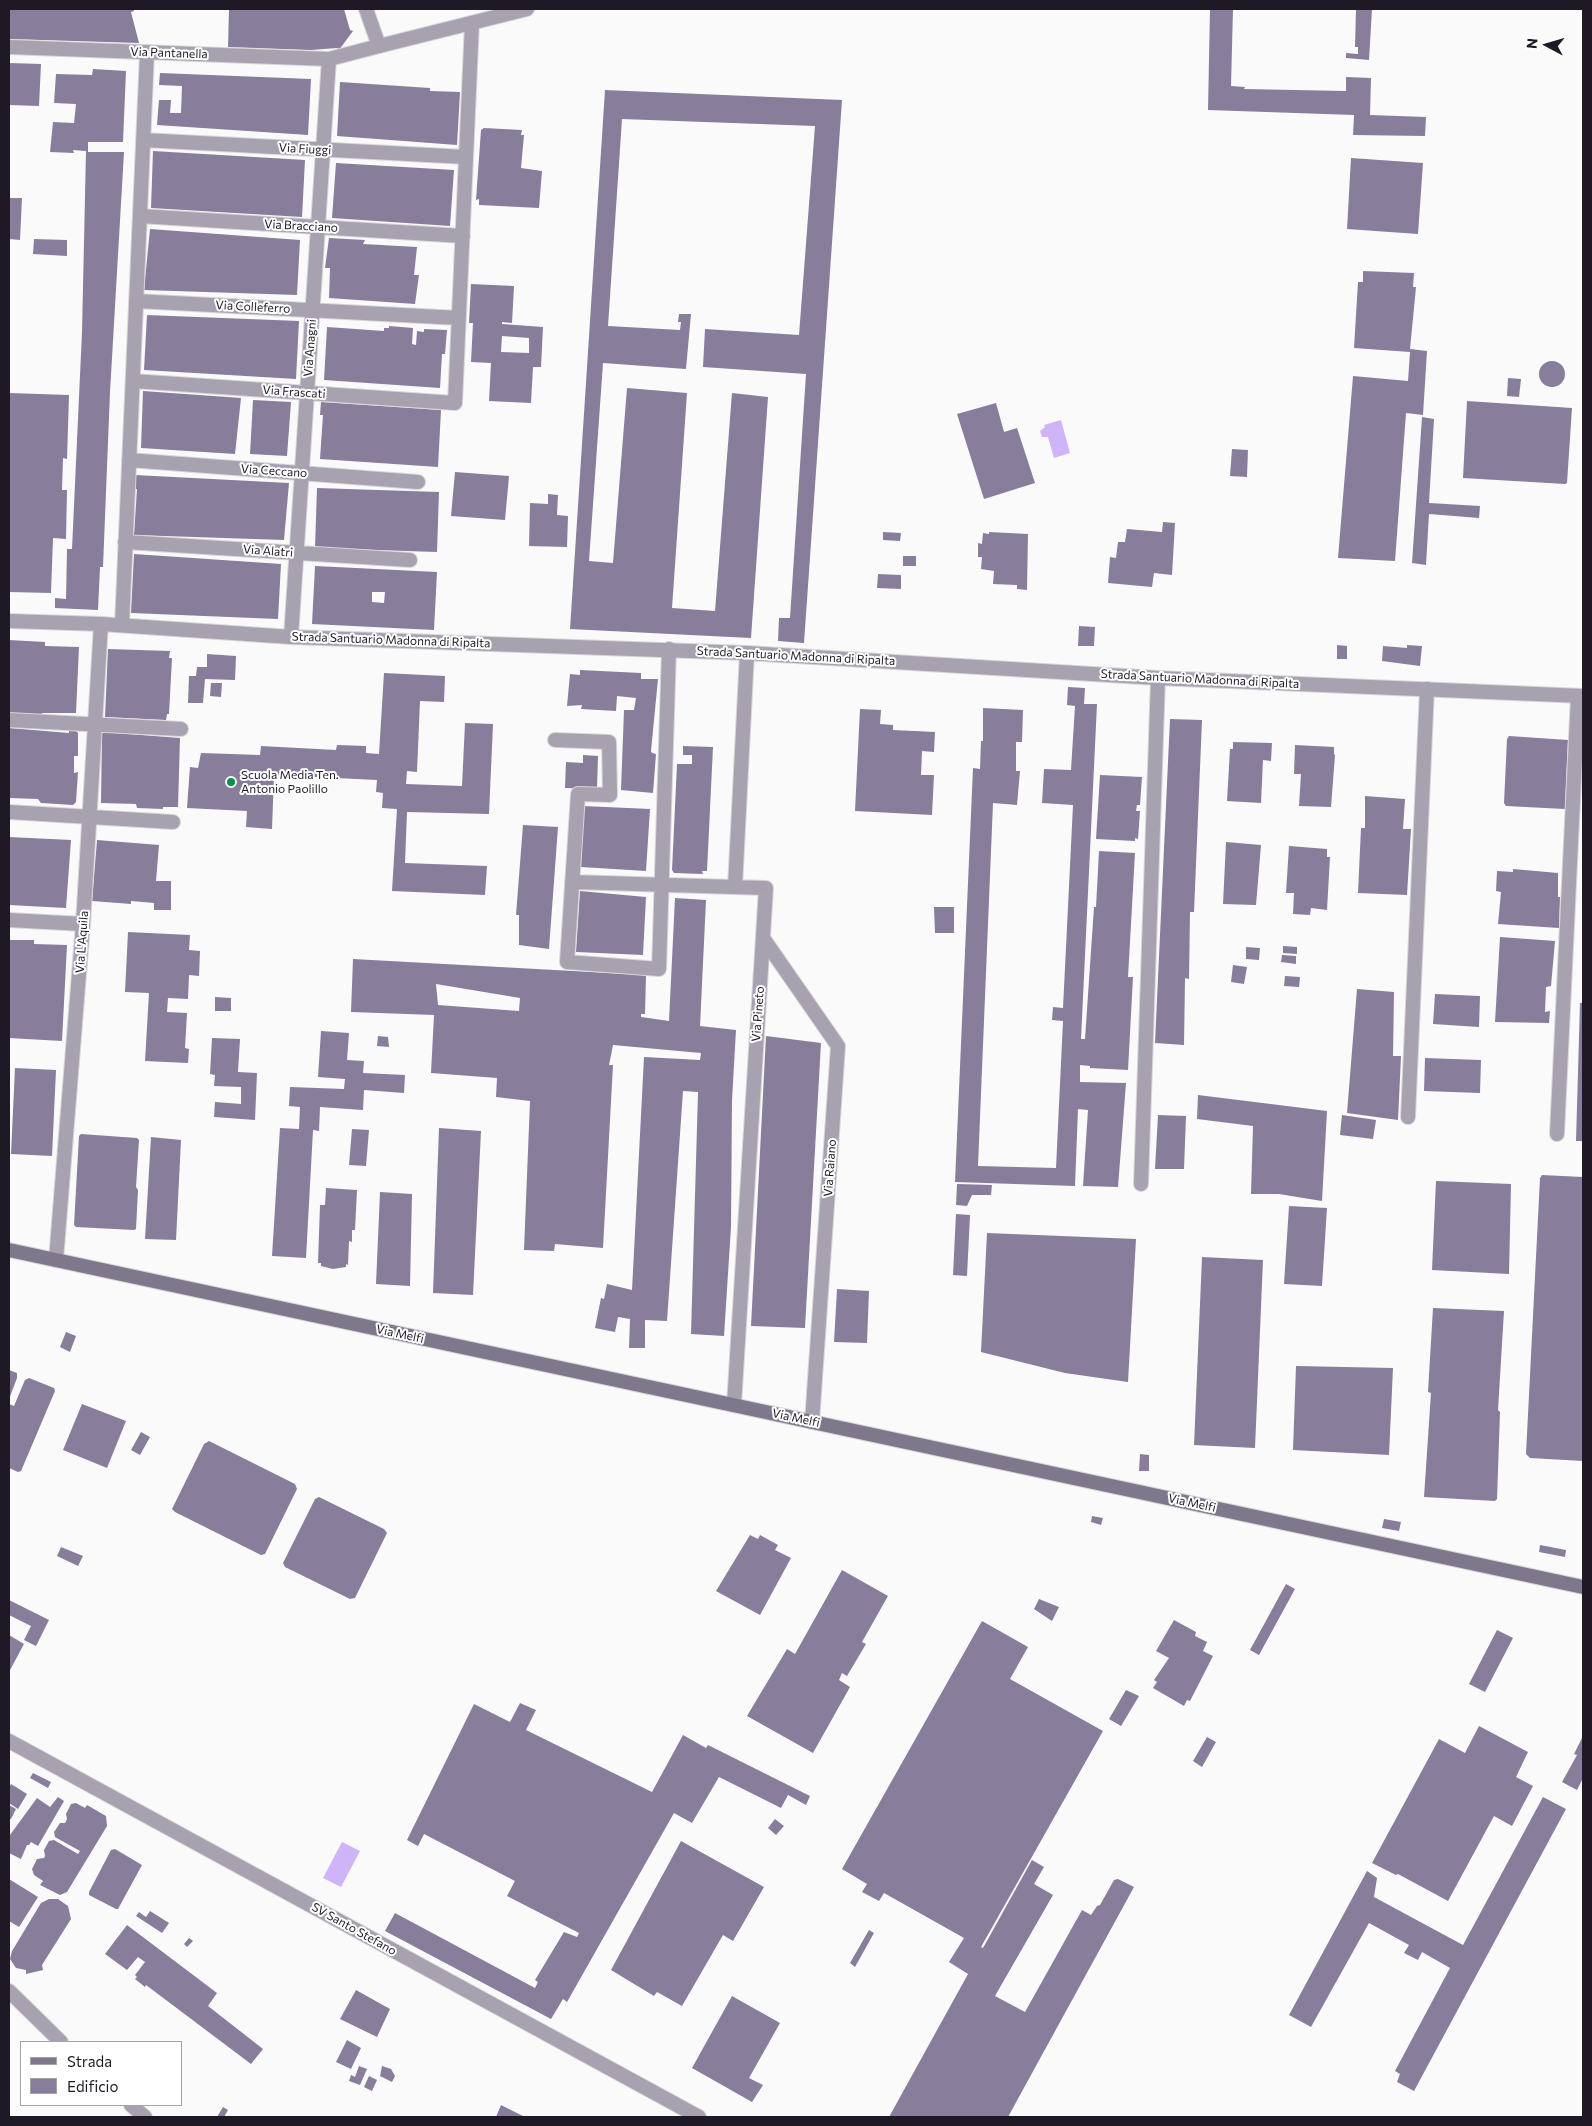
<!DOCTYPE html>
<style>
body{margin:0}
#map{position:relative;width:1592px;height:2126px;overflow:hidden;background:#fafafa;font-family:Commissioner,sans-serif}
canvas{display:block}
.frame{position:absolute;inset:0;border:10px solid #1e1925;pointer-events:none}
.legend{position:absolute;left:20px;top:2041px;width:162px;height:65px;box-sizing:border-box;background:#fff;border:1px solid #a5a3a8;margin:0;padding:6px 9px;list-style:none;font-size:15px;color:#1e1925}
.legend li{display:flex;align-items:center;gap:10px;height:25px}
.legend b{width:25px;border:1px solid #a5a3a8}
.north{position:absolute;left:1522px;top:20px;width:50px;height:50px;-webkit-text-stroke:4px #fff;paint-order:stroke;rotate:276deg;font-size:14px;font-weight:700;line-height:20px;text-align:center;color:#1e1925}
.north::after{content:'';display:block;margin:auto;width:18px;height:22px;background:#1e1925;clip-path:polygon(50% 0,100% 100%,50% 72%,0 100%)}
</style>
<div id="map">
<canvas width="1592" height="2126"></canvas>
<div class="frame"></div>
<ul class="legend">
<li><b style="height:6px;background:#7f778c"></b>Strada</li>
<li><b style="height:14px;background:#897d9c"></b>Edificio</li>
</ul>
<div class="north">N</div>
</div>
<script>
const ctx = document.querySelector('canvas').getContext('2d');
ctx.lineJoin = 'round';
function paint(path, color) { ctx.fillStyle = color; ctx.fill(path, 'evenodd'); }
const shape = rows => new Path2D(rows.map(r => 'M' + r).join(''));
function strokePath(path, color, width, dash) { ctx.strokeStyle = color; ctx.lineWidth = width; ctx.lineCap = dash ? 'butt' : 'round'; ctx.setLineDash(dash || []); ctx.stroke(path); }
function write(font, color, halo, rows, align = 'center') {
  ctx.font = font + ' Commissioner,sans-serif'; ctx.lineWidth = 4; ctx.setLineDash([]); ctx.textBaseline = 'middle'; ctx.strokeStyle = halo; ctx.fillStyle = color; for (const [text, x, y, turn = 0] of rows) {
    ctx.save(); ctx.translate(x, y); ctx.rotate((+turn || 0) * Math.PI / 180); ctx.textAlign = isNaN(turn) ? turn : align; if (halo) ctx.strokeText(text, 0, 0); ctx.fillText(text, 0, 0); ctx.restore();
  }
}
paint(shape([
 [1061,420,1070,453,1054,458,1048,437,1042,437,1040,431,1045,427,1044,425],
 [342,1842,360,1851,341,1887,323,1878]
]), '#cfb4f7');
paint(shape([
 [9,9,134,9,134,11,131,12,139,43,9,39],
 [229,9,344,9,350,30,353,31,339,50,337,48,311,50,228,47],
 [1210,9,1233,9,1231,86,1245,87,1244,89,1346,91,1346,77,1371,78,1370,115,1426,117,1425,136,1353,135,1354,115,1208,110],
 [1356,9,1372,9,1369,60,1346,58,1346,53,1358,54,1358,47,1355,47],
 [9,63,41,64,39,106,9,105],
 [93,69,126,71,123,142,88,142,88,152,124,152,110,392,103,567,100,567,98,610,55,608,55,598,66,599,67,549,72,549,82,332,86,151,73,150,74,153,50,152,53,122,74,123,76,104,54,103,56,74,92,75],
 [160,73,311,79,308,135,157,125,159,100,171,100,170,113,181,113,182,86,159,85],
 [340,82,430,88,430,91,460,92,457,145,337,136],
 [605,90,842,100,804,643,778,641,779,618,790,618,806,374,703,367,705,329,799,335,815,126,622,119,608,326,680,330,681,322,678,322,679,314,691,314,686,369,603,363,589,561,613,563,627,388,687,393,672,608,715,611,732,393,768,397,751,638,570,629],
 [484,128,522,130,521,135,524,135,521,168,542,171,539,208,479,205,479,199,476,200,481,130],
 [153,151,305,160,302,217,151,208],
 [1351,158,1423,163,1418,234,1347,229],
 [336,163,454,170,450,226,332,218],
 [9,198,22,198,20,240,9,239],
 [150,229,300,240,297,295,144,290],
 [329,238,365,240,363,244,417,247,414,275,419,275,415,304,329,298,330,268,325,268],
 [34,239,67,240,67,256,33,254],
 [1363,271,1414,273,1413,287,1416,287,1410,349,1427,351,1423,415,1406,413,1395,561,1338,558,1353,376,1408,381,1410,352,1354,348,1358,282,1363,282],
 [471,284,514,286,512,323,502,322,502,324,543,327,541,367,533,367,531,403,489,401,491,363,471,362,473,323,469,323],
 [502,336,529,338,529,353,501,352],
 [147,315,299,321,296,379,144,370],
 [389,326,413,328,412,344,416,345,417,331,424,332,424,329,447,330,445,354,442,354,440,388,324,380,327,327,384,331,384,328,389,328],
 '1539 374a13 13 0 1 1 26 0a13 13 0 1 1-26 0Z',
 [1508,378,1521,379,1519,397,1507,396],
 [143,391,241,398,235,454,141,448],
 [9,393,69,395,67,459,63,458,62,490,67,490,66,539,53,538,51,593,9,592],
 [253,400,291,402,287,456,250,454],
 [1467,401,1572,408,1567,483,1565,484,1463,478],
 [321,402,441,410,438,467,320,459,323,415,320,415],
 [996,403,1004,432,1017,428,1035,483,984,499,957,414],
 [1422,417,1434,419,1429,503,1480,506,1479,518,1429,514,1426,565,1412,563],
 [1232,449,1248,450,1247,477,1230,476],
 [455,472,509,476,505,520,451,516],
 [135,475,289,483,284,540,134,535,137,489,134,489],
 [317,488,439,492,437,552,315,548],
 [548,494,558,495,557,515,568,516,567,547,529,546,530,503,548,504],
 [1163,522,1175,523,1172,575,1154,573,1152,587,1108,583,1110,557,1116,558,1118,542,1125,542,1127,529,1162,532],
 [883,532,901,533,900,541,883,540],
 [989,532,1028,534,1027,590,1017,589,1017,585,993,584,994,571,981,569,982,557,978,557,978,543,982,544,983,533,989,534],
 [134,554,281,564,278,619,131,613],
 [903,556,916,556,916,566,903,566],
 [315,566,437,572,434,630,312,624],
 [372,592,385,592,384,603,372,602],
 [878,574,901,575,901,589,877,588],
 [1079,626,1095,627,1094,646,1078,646],
 [9,640,45,642,45,646,79,647,76,713,42,713,42,716,9,714],
 [1337,645,1347,646,1347,659,1337,659],
 [1407,645,1422,646,1420,666,1382,661,1383,646,1407,648],
 [108,649,170,651,169,658,172,658,169,714,167,714,166,720,105,717],
 [207,654,236,656,235,680,205,679,203,703,188,703,189,676,196,676,197,667,207,667],
 [580,670,641,673,641,679,658,679,651,751,652,753,656,754,653,793,621,790,624,710,634,710,636,698,617,696,616,711,581,709,582,705,567,706,570,674,580,675],
 [384,673,445,676,444,702,420,701,417,772,407,771,406,784,462,786,465,723,493,724,489,814,407,812,405,863,487,866,485,895,392,891,397,809,382,808,383,793,376,792,377,780,274,775,272,829,246,827,247,811,187,808,190,767,198,768,201,753,260,755,261,746,336,750,337,745,366,746,366,753,379,754],
 [211,683,222,683,221,697,210,696],
 [1068,687,1085,688,1084,704,1097,704,1081,1039,1085,1039,1094,907,1096,907,1099,851,1135,853,1128,977,1133,977,1128,1070,1090,1068,1090,1066,1080,1065,1080,1082,1126,1083,1118,1187,1083,1186,1088,1110,1078,1109,1075,1186,955,1182,973,768,980,769,981,741,983,741,983,708,1023,710,1022,742,1016,742,1016,771,1020,771,1017,805,993,803,978,1166,1056,1168,1063,1021,1052,1020,1053,1007,1063,1008,1073,805,1042,803,1044,769,1071,770,1075,706,1067,705],
 [860,709,881,710,880,724,893,725,893,730,935,732,934,752,922,751,921,775,934,775,932,815,855,811],
 [1170,719,1202,720,1194,912,1190,912,1189,979,1185,978,1184,1045,1155,1043],
 [9,728,69,733,69,731,76,731,78,733,78,756,74,756,74,773,78,772,76,802,73,805,41,803,38,799,9,798],
 [102,732,180,738,178,807,163,807,163,809,137,808,136,804,101,803],
 [1509,736,1568,740,1565,809,1506,806,1504,803,1507,739],
 [1233,742,1272,743,1271,761,1263,760,1261,803,1227,801,1230,749,1233,749],
 [1295,745,1334,747,1334,754,1335,755,1331,807,1299,806,1301,774,1294,774],
 [683,746,713,747,707,871,702,871,703,874,674,873,672,870,677,764,692,764,692,755,683,755],
 [583,755,598,756,597,789,565,788,566,762,583,763],
 [1100,775,1142,777,1140,805,1137,805,1136,811,1140,811,1138,839,1135,838,1135,841,1096,839],
 [1365,796,1405,799,1403,829,1411,829,1407,895,1358,893,1361,828,1365,828],
 [583,806,650,809,646,871,581,867],
 [523,825,558,827,549,949,519,945,519,915,516,915],
 [9,837,71,840,66,908,9,905],
 [97,840,159,845,156,881,171,881,171,910,154,910,154,903,131,901,131,904,92,901],
 [1226,842,1261,845,1256,905,1223,904],
 [1289,846,1327,849,1327,857,1330,857,1327,910,1311,908,1310,915,1293,914,1294,893,1286,893],
 [1513,869,1558,873,1558,897,1560,897,1559,928,1498,924,1501,892,1496,891,1497,871,1513,872],
 [580,891,646,897,643,955,576,952],
 [675,898,706,900,700,1026,736,1030,732,1100,731,1227,724,1336,691,1334,698,1092,683,1091,667,1321,645,1320,645,1348,629,1348,630,1319,618,1317,615,1332,595,1328,601,1298,604,1299,607,1284,632,1290,644,1057,700,1060,701,1053,613,1045,609,1065,613,1065,603,1248,555,1244,554,1251,524,1250,530,1101,496,1097,497,1078,431,1073,434,1015,351,1012,353,959,646,975,645,1014,641,1014,641,1017,669,1021],
 [436,984,520,998,519,1011,438,1005],
 [934,907,954,907,954,933,935,933],
 [128,932,190,935,189,950,200,951,199,976,189,975,188,999,168,998,167,1012,187,1013,185,1048,189,1049,188,1063,145,1061,149,993,125,992],
 [1500,937,1555,941,1551,986,1546,987,1545,1012,1550,1011,1549,1023,1495,1022],
 [9,940,34,940,34,944,67,945,62,1041,9,1038],
 [1283,946,1297,947,1297,954,1283,953],
 [1246,947,1260,948,1259,960,1246,959],
 [1282,955,1296,956,1296,964,1281,962],
 [1233,965,1247,967,1244,984,1231,982],
 [1285,976,1300,977,1299,987,1284,986],
 [1357,989,1394,992,1393,1056,1401,1056,1398,1120,1347,1113],
 [1435,994,1480,996,1479,1027,1433,1024],
 [215,997,231,998,231,1011,215,1011],
 [1580,1003,1583,1003,1583,1141,1576,1141],
 [321,1031,349,1033,347,1060,364,1061,363,1073,405,1075,404,1093,364,1090,363,1110,320,1107,319,1131,313,1130,306,1258,272,1256,280,1128,299,1129,300,1107,289,1106,290,1087,344,1089,345,1079,318,1077],
 [378,1036,388,1037,389,1047,377,1046],
 [766,1036,821,1043,805,1328,751,1326],
 [212,1038,240,1039,238,1072,257,1073,255,1120,214,1117,215,1102,241,1104,241,1087,214,1086,215,1075,210,1074],
 [1425,1058,1481,1060,1480,1093,1424,1091],
 [15,1068,56,1070,52,1156,11,1154],
 [1198,1095,1327,1111,1322,1201,1279,1194,1251,1194,1253,1126,1197,1119],
 [1158,1115,1186,1116,1184,1169,1155,1169],
 [1342,1115,1376,1120,1373,1139,1340,1135],
 [439,1128,481,1131,473,1295,433,1293],
 [352,1129,369,1130,366,1166,349,1165],
 [81,1134,137,1138,139,1140,136,1187,138,1190,136,1229,134,1230,76,1227,74,1225,79,1136],
 [151,1137,181,1140,176,1240,145,1239],
 [1542,1175,1583,1177,1583,1461,1530,1458,1526,1454,1540,1178],
 [1436,1181,1511,1184,1509,1274,1432,1270],
 [957,1184,992,1185,991,1195,972,1195,967,1206,956,1205],
 [326,1188,357,1190,355,1230,352,1230,352,1242,349,1241,348,1265,346,1264,346,1267,333,1269,321,1266,321,1263,318,1263,320,1205,325,1205],
 [380,1192,412,1194,410,1286,376,1284],
 [1289,1206,1327,1208,1322,1286,1284,1284],
 [956,1214,970,1215,967,1276,953,1275],
 [987,1233,1136,1239,1128,1382,1065,1373,981,1352],
 [1202,1257,1263,1260,1255,1448,1194,1445],
 [837,1289,869,1291,867,1343,834,1342],
 [1433,1308,1504,1311,1498,1410,1500,1412,1497,1499,1495,1501,1424,1497,1431,1393,1428,1392],
 [66,1332,76,1336,70,1352,60,1347],
 [1296,1366,1393,1368,1389,1455,1293,1450],
 [9,1370,17,1373,17,1378,9,1399],
 [29,1378,54,1388,55,1391,21,1471,18,1472,9,1468,9,1404,14,1406,25,1380],
 [82,1404,126,1421,107,1468,63,1450],
 [141,1432,150,1437,140,1455,131,1450],
 [209,1441,295,1484,297,1489,265,1554,261,1555,175,1512,172,1509,204,1444],
 [1140,1454,1149,1455,1149,1471,1139,1471],
 [319,1497,384,1529,387,1533,355,1598,350,1599,285,1567,283,1563,315,1499],
 [1092,1516,1103,1518,1101,1525,1091,1522],
 [1384,1519,1401,1522,1399,1531,1382,1528],
 [750,1535,758,1539,760,1535,778,1545,775,1550,791,1558,760,1615,716,1591],
 [1540,1545,1566,1550,1565,1557,1539,1552],
 [61,1547,83,1556,78,1566,57,1556],
 [842,1570,888,1596,862,1642,866,1644,847,1676,842,1673,839,1680,850,1687,813,1753,747,1716,787,1649,795,1654],
 [1286,1584,1295,1589,1259,1655,1250,1650],
 [1039,1599,1059,1607,1052,1621,1034,1609],
 [9,1600,49,1620,36,1646,24,1640,31,1626,9,1615],
 [1174,1620,1196,1632,1195,1636,1207,1642,1203,1651,1213,1656,1190,1701,1187,1700,1184,1706,1153,1688,1157,1682,1154,1680,1169,1658,1156,1651],
 [982,1621,1028,1647,1010,1679,1103,1731,981,1947,983,1948,1032,1860,1044,1867,1034,1884,1053,1895,995,1996,1025,2012,1082,1910,1091,1915,1097,1906,1100,1905,1114,1880,1118,1879,1134,1887,1008,2117,889,2117,968,1974,949,1962,964,1938,884,1893,879,1901,862,1892,867,1884,842,1869],
 [1497,1630,1513,1638,1485,1692,1469,1684],
 [9,1635,24,1644,9,1672],
 [1126,1690,1139,1696,1121,1726,1109,1719],
 [520,1703,536,1710,526,1730,652,1792,683,1735,706,1748,708,1745,810,1796,806,1805,788,1795,781,1808,719,1777,692,1823,674,1813,567,2002,563,1999,551,2019,385,1931,395,1913,535,1988,538,1982,535,1980,564,1932,577,1937,579,1933,507,1896,515,1881,424,1834,418,1846,407,1840,474,1704,510,1722],
 [1479,1726,1528,1752,1516,1777,1533,1786,1512,1826,1494,1816,1448,1901,1398,1874,1396,1875,1372,1863,1439,1739,1465,1753],
 [1583,1736,1583,1778,1577,1790,1562,1782,1577,1755,1574,1754],
 [1207,1737,1216,1742,1202,1767,1193,1761],
 [33,1773,51,1782,48,1788,30,1778],
 [11,1784,27,1794,18,1809,9,1803,9,1788],
 [58,1797,64,1801,38,1846,31,1842,29,1845,27,1845,21,1859,9,1853,9,1834,10,1835,37,1798,50,1807],
 [1543,1797,1566,1809,1414,2091,1397,2082,1400,2074,1395,2071,1450,1968,1422,1952,1418,1960,1404,1953,1409,1945,1369,1923,1311,2027,1289,2015,1367,1871,1377,1878,1374,1897,1463,1945],
 [76,1803,85,1808,87,1805,106,1816,107,1826,67,1892,60,1895,40,1885,43,1881,34,1875,32,1869,37,1859,44,1858,45,1856,44,1850,49,1841,54,1840,78,1854,80,1851,55,1837,54,1832,60,1823,65,1823,67,1819,66,1814,71,1804],
 [9,1805,16,1809,11,1819,9,1819],
 [775,1819,784,1826,776,1835,768,1828],
 [681,1841,764,1887,733,1941,723,1935,682,2006,657,1992,654,1996,611,1970],
 [115,1849,142,1865,118,1909,116,1909,89,1895,89,1892,111,1850],
 [9,1879,38,1897,19,1927,9,1921],
 [49,1899,58,1899,68,1906,71,1919,42,1965,43,1970,26,1974,26,1970,16,1968,10,1959,12,1951,41,1903],
 [150,1911,169,1923,162,1933,136,1916,139,1912,146,1917],
 [127,1925,217,1993,208,2006,263,2049,251,2064,146,1985,145,1987,135,1979,137,1977,135,1975,145,1962,138,1957,127,1970,105,1954],
 [869,1930,874,1933,855,1967,850,1963],
 [189,1938,193,1941,187,1947,184,1944],
 [356,1990,390,2009,377,2037,340,2019],
 [732,1996,780,2023,749,2078,763,2085,752,2102,692,2068],
 [347,2040,361,2048,351,2069,336,2062],
 [359,2066,367,2069,360,2085,349,2081,351,2075,355,2077],
 [382,2066,391,2069,395,2076,392,2082,380,2076],
 [369,2076,377,2080,372,2091,364,2087],
 [501,2105,525,2117,496,2117],
 [223,2107,228,2110,224,2117,217,2117]
]), '#897d9c');
const minor = shape([
 [366,9,379,46,527,9],
 [143,140,466,157],
 [140,216,463,236],
 [136,301,459,318],
 [133,381,455,403,472,23],
 [129,460,418,482],
 [125,542,410,560],
 [122,625,147,53],
 [291,637,329,59],
 [9,720,181,729],
 [555,740,609,742,610,795,578,794,567,962,659,969,669,649],
 [9,812,173,822],
 [572,882,766,888,734,1405],
 [735,887,747,653],
 [9,920,83,924],
 [763,938,838,1046,812,1422],
 [1408,1117,1427,689],
 [1557,1134,1578,696],
 [1141,1184,1158,678],
 [56,1260,83,924,101,624],
 [9,1741,699,2117],
 [9,1991,61,2042],
 [131,2105,145,2117]
]);
const tertiary = shape([
 [9,47,329,59,379,46],
 [9,621,101,624,291,637,747,653,1158,678,1583,696]
]);
const secondary = shape([
 [9,1250,1583,1587]
]);
strokePath(minor, '#d7d6d8', 16);
strokePath(tertiary, '#d7d6d8', 16);
strokePath(secondary, '#d7d6d8', 16);
strokePath(minor, '#a7a1b0', 14);
strokePath(tertiary, '#a7a1b0', 14);
strokePath(secondary, '#7f778c', 14);
for (const [x, y, r, color] of [
 [231,782,5,"#0d8e4b"]
]) { const dot = new Path2D(); dot.arc(x, y, r, 0, 2 * Math.PI); ctx.fillStyle = color; ctx.fill(dot); strokePath(dot, '#fff', 2); }
write('12px', '#1e1925', '#fff', [
 ["Via Pantanella",169,53,2],
 ["Via Fiuggi",305,149,3],
 ["Via Bracciano",301,226,3],
 ["Via Colleferro",253,307,3],
 ["Via Anagni",310,348,-86],
 ["Via Frascati",294,392,4],
 ["Via Ceccano",274,471,4],
 ["Via Alatri",268,551,4],
 ["Strada Santuario Madonna di Ripalta",391,640,2],
 ["Strada Santuario Madonna di Ripalta",796,656,3],
 ["Strada Santuario Madonna di Ripalta",1200,679,3],
 ["Via L'Aquila",82,942,-86],
 ["Via Pineto",758,1014,-86],
 ["Via Raiano",830,1168,-86],
 ["Via Melfi",400,1334,12],
 ["Via Melfi",796,1418,12],
 ["Via Melfi",1192,1503,12],
 ["SV Santo Stefano",354,1929,29]
]);
write('12px', '#1e1925', '#fff', [
 ["Scuola Media Ten.",241,775],
 ["Antonio Paolillo",241,789]
], 'left');
</script>
